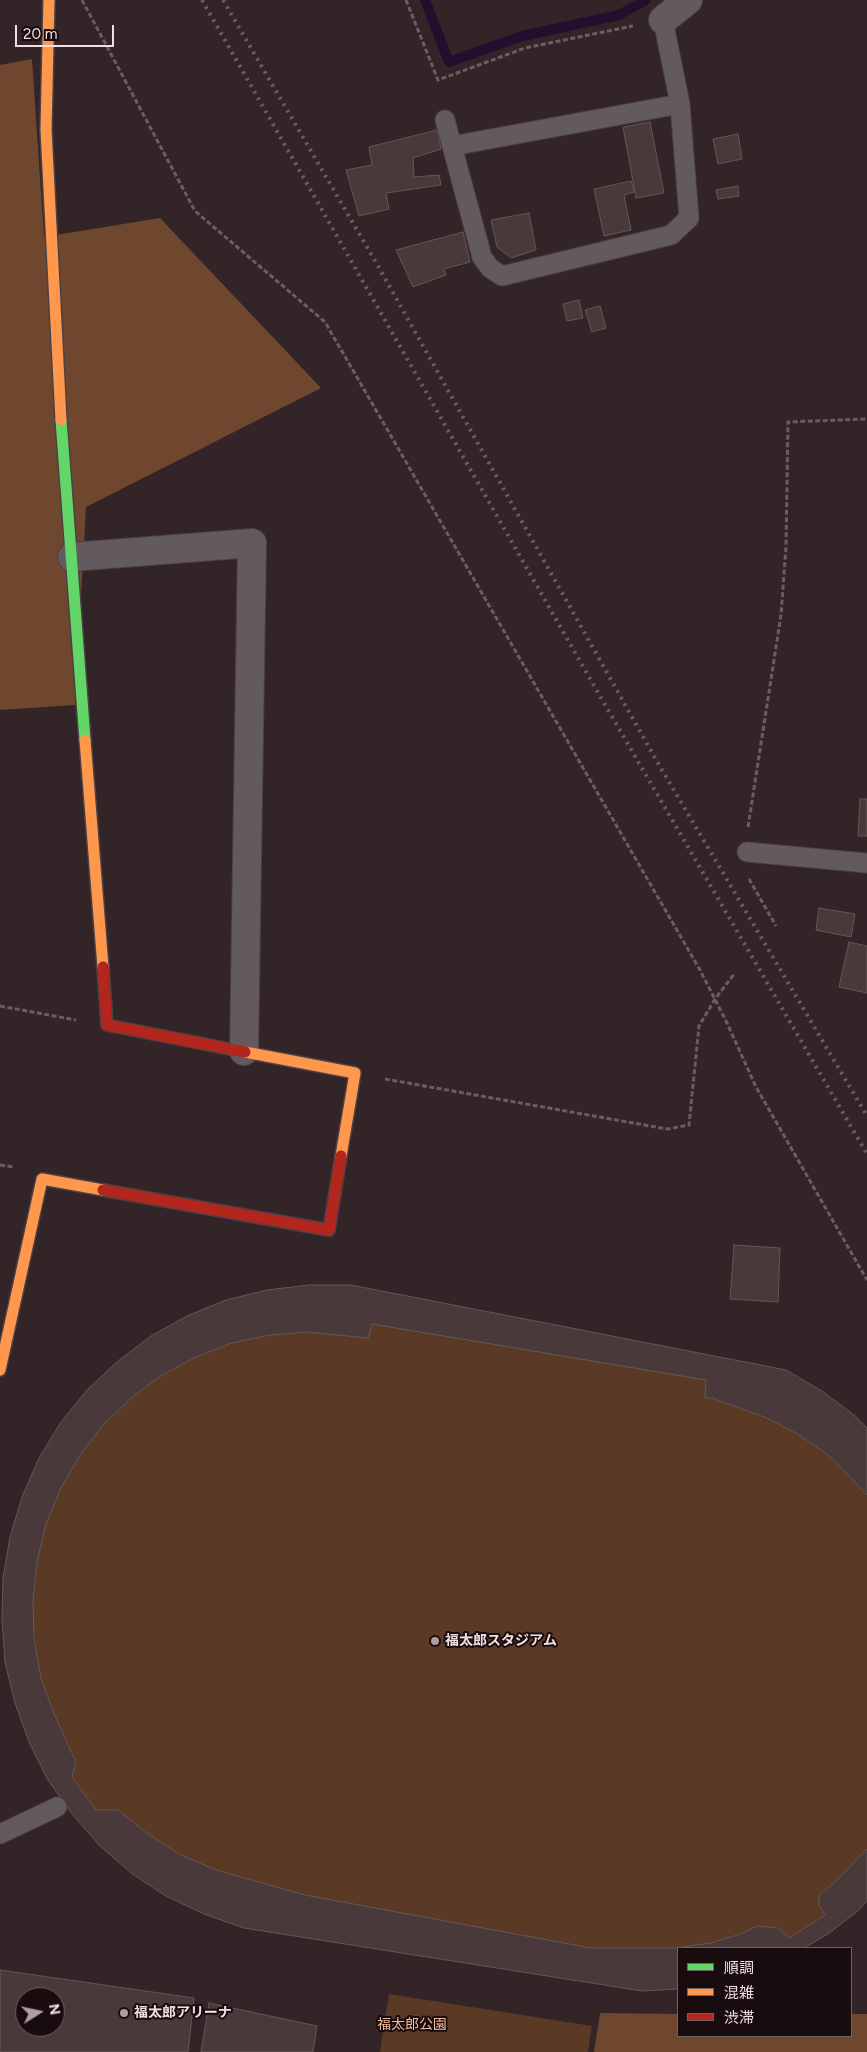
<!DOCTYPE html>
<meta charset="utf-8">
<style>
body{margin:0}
#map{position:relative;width:867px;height:2052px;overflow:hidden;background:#332428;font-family:Figtree,"Noto Sans JP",sans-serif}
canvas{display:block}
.legend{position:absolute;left:677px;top:1947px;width:175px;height:90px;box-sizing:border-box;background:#180c0f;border:1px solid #6f6064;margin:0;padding:6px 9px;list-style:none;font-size:15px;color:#f1dfe3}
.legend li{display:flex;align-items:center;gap:10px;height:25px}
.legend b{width:25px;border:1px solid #6f6064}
.north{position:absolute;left:15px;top:1987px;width:50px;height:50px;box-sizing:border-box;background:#180c0f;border:1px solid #6f6064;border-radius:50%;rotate:80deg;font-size:14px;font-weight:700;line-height:20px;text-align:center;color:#f1dfe3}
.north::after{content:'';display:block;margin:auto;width:18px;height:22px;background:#ae9ea2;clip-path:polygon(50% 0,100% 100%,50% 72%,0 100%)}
.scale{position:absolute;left:15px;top:25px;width:99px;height:22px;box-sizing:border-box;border:2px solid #f1dfe3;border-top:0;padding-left:6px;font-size:15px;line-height:18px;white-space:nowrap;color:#f1dfe3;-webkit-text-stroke:4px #180c0f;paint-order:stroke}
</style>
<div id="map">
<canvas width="867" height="2052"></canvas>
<ul class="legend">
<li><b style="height:6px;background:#63d668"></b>順調</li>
<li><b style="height:6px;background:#ff974d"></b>混雑</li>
<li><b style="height:6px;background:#b3261e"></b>渋滞</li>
</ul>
<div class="north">N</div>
<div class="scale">20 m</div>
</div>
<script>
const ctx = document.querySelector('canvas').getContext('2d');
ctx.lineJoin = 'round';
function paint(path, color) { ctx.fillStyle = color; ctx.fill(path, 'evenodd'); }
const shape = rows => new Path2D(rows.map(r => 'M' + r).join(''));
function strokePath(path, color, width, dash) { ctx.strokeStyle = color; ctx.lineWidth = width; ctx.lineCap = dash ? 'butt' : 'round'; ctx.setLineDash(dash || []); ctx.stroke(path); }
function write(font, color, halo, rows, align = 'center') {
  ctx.font = font + ' Figtree,"Noto Sans JP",sans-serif'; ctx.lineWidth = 4; ctx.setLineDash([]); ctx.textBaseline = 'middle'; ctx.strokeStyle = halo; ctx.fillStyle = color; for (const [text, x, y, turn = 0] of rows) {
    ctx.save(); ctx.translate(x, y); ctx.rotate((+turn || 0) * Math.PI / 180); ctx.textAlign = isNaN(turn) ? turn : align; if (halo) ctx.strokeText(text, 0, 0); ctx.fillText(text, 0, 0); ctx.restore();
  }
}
paint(shape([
 [309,1285,351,1285,854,1415,867,1428,867,1901,859,1910,828,1934,804,1948,678,1948,678,1989,642,1991,244,1928,204,1914,166,1896,100,1846,72,1814,48,1780,29,1742,15,1703,5,1662,2,1620,3,1578,10,1537,22,1497,39,1458,61,1422,87,1390,118,1361,151,1336,187,1316,226,1300,267,1290],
 [389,1994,592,2026,588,2052,380,2052]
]), '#5a3925');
paint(shape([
 [32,59,44,237,160,218,321,388,86,507,75,705,0,710,0,65],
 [600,2013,678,2014,678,2036,851,2036,851,2014,867,2014,867,2052,594,2052]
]), '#6f472f');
strokePath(shape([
 [425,0,449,62,522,36,619,15,646,0]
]), '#250d2e', 10);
const building = shape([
 [650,122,664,193,636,198,623,127,650,122],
 [437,130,441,149,413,158,414,177,439,175,441,185,386,193,389,209,359,216,346,170,372,165,369,147,437,130],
 [738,134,742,159,718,164,713,139,738,134],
 [631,181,634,192,624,195,631,230,604,236,594,189,631,181],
 [738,186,739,196,718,199,716,190,738,186],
 [529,213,536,250,511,258,497,247,491,220,529,213],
 [463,232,470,262,444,269,446,275,413,287,396,250,463,232],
 [579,300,583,318,567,321,563,304,579,300],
 [600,306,606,328,592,332,585,310,600,306],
 [860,799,867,799,867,836,858,836,860,799],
 [819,908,855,914,851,937,816,930,819,908],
 [849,942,867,946,867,993,839,987,849,942],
 [734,1245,780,1248,778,1302,730,1299,734,1245],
 [309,1285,351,1285,786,1370,822,1391,854,1415,867,1428,867,1495,832,1458,801,1436,767,1418,712,1398,705,1398,706,1380,372,1324,368,1338,308,1332,270,1335,232,1343,196,1357,162,1375,131,1398,103,1425,80,1455,61,1488,46,1524,37,1562,33,1601,34,1639,41,1678,54,1714,76,1762,72,1777,96,1810,118,1810,148,1834,181,1855,216,1870,305,1895,591,1948,676,1948,711,1943,741,1934,757,1926,778,1928,789,1938,825,1915,819,1905,819,1895,835,1882,867,1849,867,1901,859,1910,828,1934,804,1948,678,1948,678,1989,642,1991,244,1928,204,1914,166,1896,131,1873,100,1846,72,1814,48,1780,29,1742,15,1703,5,1662,2,1620,3,1578,10,1537,22,1497,39,1458,61,1422,87,1390,118,1361,151,1336,187,1316,226,1300,267,1290,309,1285],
 [0,1970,194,1998,188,2052,0,2052,0,1970],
 [25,1997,55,1997,55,2027,25,2027,25,1997],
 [209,2003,317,2026,313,2052,201,2052,209,2003]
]);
paint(building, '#4a393a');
strokePath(building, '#635757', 1);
const lane = shape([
 [445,120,482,257,490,268,502,276,671,235,689,218,680,104,663,20],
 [452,146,680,104],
 [747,852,867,863],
 [0,1834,57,1807]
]);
const street = shape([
 [663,20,688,0],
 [72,557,252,543,244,1051]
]);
const fast = shape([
 [61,420,85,740]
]);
const slow = shape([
 [49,0,46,130,61,420],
 [85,740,103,967],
 [245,1052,355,1073,341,1156],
 [0,1370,42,1179,103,1190]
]);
const jam = shape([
 [103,967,107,1025,245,1052],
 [103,1190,329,1230,341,1156]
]);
strokePath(lane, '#4c4043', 21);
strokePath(street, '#4c4043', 30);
strokePath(fast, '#4c4043', 14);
strokePath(slow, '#4c4043', 14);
strokePath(jam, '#4c4043', 14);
strokePath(shape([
 [82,0,195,211,325,322,700,970,727,1023,756,1087,867,1280],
 [406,0,438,80,525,48,633,26],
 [748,827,781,615,786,547,788,422,867,419],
 [749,879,776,926],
 [0,1006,76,1020],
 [385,1079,667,1129,689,1125,699,1026,715,999,735,973],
 [0,1165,14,1167]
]), '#685f63', 3, [5, 2.5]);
strokePath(lane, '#625a5e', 19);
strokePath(street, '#625a5e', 28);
strokePath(fast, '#63d668', 11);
strokePath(slow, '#ff974d', 11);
strokePath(jam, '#b3261e', 11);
strokePath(shape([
 [202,0,597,691,867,1154],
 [223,0,378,266,659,765,867,1116]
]), '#665e61', 4, [2.5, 5]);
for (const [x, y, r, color] of [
 [435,1641,5,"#ae9ea2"],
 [124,2013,5,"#ae9ea2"]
]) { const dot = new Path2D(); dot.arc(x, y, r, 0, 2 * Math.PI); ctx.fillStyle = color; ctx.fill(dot); strokePath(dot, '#180c0f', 2); }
write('bold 14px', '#f1dfe3', '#180c0f', [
 ["福太郎スタジアム",445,1641],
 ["福太郎アリーナ",134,2013]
], 'left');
write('14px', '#f6bc99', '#180c0f', [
 ["福太郎公園",412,2025]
]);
</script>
